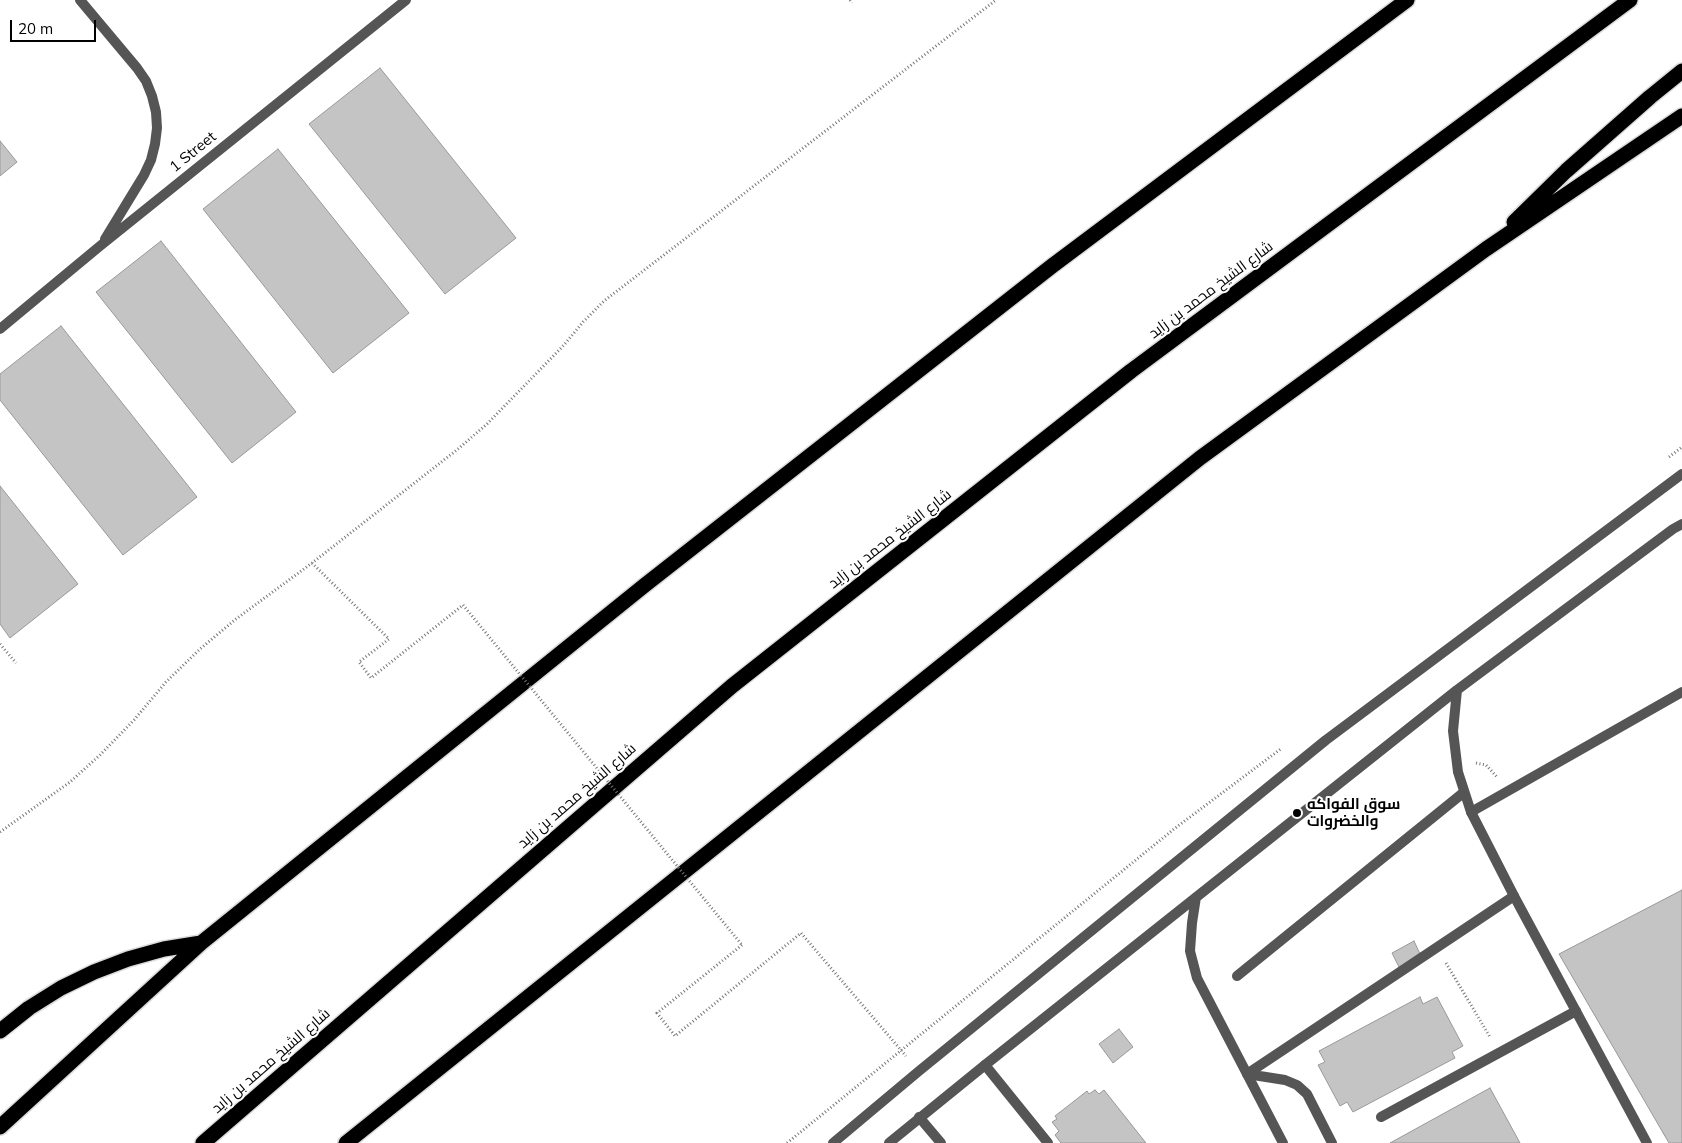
<!DOCTYPE html>
<meta charset="utf-8">
<style>
body{margin:0}
#map{position:relative;width:1682px;height:1143px;overflow:hidden;background:#fff;font-family:Mulish,sans-serif}
canvas{display:block}
.scale{position:absolute;left:10px;top:20px;width:86px;height:22px;box-sizing:border-box;border:2px solid #000;border-top:0;padding-left:6px;font-size:15px;line-height:18px;white-space:nowrap;color:#000;-webkit-text-stroke:4px #fff;paint-order:stroke}
</style>
<div id="map">
<canvas width="1682" height="1143"></canvas>
<div class="scale">20 m</div>
</div>
<script>
const ctx = document.querySelector('canvas').getContext('2d');
ctx.lineJoin = 'round';
function paint(path, color) { ctx.fillStyle = color; ctx.fill(path, 'evenodd'); }
const shape = rows => new Path2D(rows.map(r => 'M' + r).join(''));
function strokePath(path, color, width, dash) { ctx.strokeStyle = color; ctx.lineWidth = width; ctx.lineCap = dash ? 'butt' : 'round'; ctx.setLineDash(dash || []); ctx.stroke(path); }
function write(font, color, halo, rows, align = 'center') {
  ctx.font = font + ' Mulish,Cairo,sans-serif'; ctx.lineWidth = 4; ctx.setLineDash([]); ctx.textBaseline = 'middle'; ctx.strokeStyle = halo; ctx.fillStyle = color; for (const [text, x, y, turn = 0] of rows) {
    ctx.save(); ctx.translate(x, y); ctx.rotate((+turn || 0) * Math.PI / 180); ctx.textAlign = isNaN(turn) ? turn : align; if (halo) ctx.strokeText(text, 0, 0); ctx.fillText(text, 0, 0); ctx.restore();
  }
}
const building = shape([
 [380,68,516,238,445,294,309,124,380,68],
 [0,141,17,162,0,176,0,141],
 [278,149,409,313,333,373,203,209,278,149],
 [161,241,296,412,232,463,96,292,161,241],
 [61,326,197,497,123,555,0,400,0,374,61,326],
 [0,486,78,584,10,638,0,624,0,486],
 [1682,890,1682,1143,1669,1143,1559,954,1682,890],
 [1414,941,1421,956,1399,967,1392,953,1414,941],
 [1420,997,1423,1004,1437,997,1463,1046,1452,1052,1455,1058,1353,1112,1347,1102,1340,1106,1318,1065,1325,1062,1319,1051,1420,997],
 [1119,1029,1133,1047,1113,1063,1099,1044,1119,1029],
 [1490,1088,1520,1143,1390,1143,1490,1088],
 [1095,1090,1099,1094,1104,1090,1146,1143,1061,1143,1055,1135,1059,1131,1052,1122,1057,1119,1055,1116,1087,1091,1089,1094,1095,1090]
]);
paint(building, '#c4c4c4');
strokePath(building, '#999', 1);
const motorway = shape([
 [1514,222,1566,171,1650,97,1682,71],
 [0,1031,29,1008,61,988,94,972,128,959,164,949,201,943],
 [0,1127,201,943,645,585,1052,266,1407,0],
 [203,1143,732,686,1131,371,1630,0],
 [346,1143,1200,458,1486,249,1682,116]
]);
strokePath(motorway, '#dbdbdb', 18);
strokePath(shape([
 [850,0,852,3],
 [1669,457,1682,447],
 [312,563,389,639,359,662,371,678,463,605],
 [0,644,16,663],
 [1476,763,1486,765,1497,777],
 [0,832,70,782,100,755,134,720,166,682,200,649,236,619,312,563,458,449,487,424,564,345,583,322,604,301,996,0],
 [742,945,657,1013,675,1036,801,933,906,1056],
 [1446,963,1490,1037],
 [787,1143,1174,829,1282,748]
]), '#777', 3, [1, 2.5]);
strokePath(shape([
 [1471,812,1682,692],
 [1237,976,1463,793],
 [985,1065,1048,1143],
 [1247,1074,1514,896],
 [1247,1074,1285,1080,1297,1085,1307,1094,1332,1143],
 [919,1117,941,1143],
 [1381,1117,1576,1011]
]), '#555', 10);
strokePath(shape([
 [80,0,137,68,146,81,152,96,156,112,157,128,155,144,151,160,144,175,105,239],
 [0,329,100,246,406,0],
 [1457,690,1453,731,1458,772,1471,812,1514,896,1647,1143],
 [1196,897,1192,923,1190,951,1197,978,1283,1143],
 [833,1143,919,1071,1326,740,1682,474],
 [889,1143,985,1065,1457,690,1673,529,1682,524]
]), '#555', 10);
strokePath(motorway, '#000', 15);
strokePath(shape([
 [463,605,742,945]
]), '#777', 3, [1, 2.5]);
for (const [x, y, r, color] of [
 [1297,813,5,"#000"]
]) { const dot = new Path2D(); dot.arc(x, y, r, 0, 2 * Math.PI); ctx.fillStyle = color; ctx.fill(dot); strokePath(dot, '#fff', 2); }
write('15px', '#000', '#fff', [
 ["1 Street",193,152,-39],
 ["شارع الشيخ محمد بن زايد",1211,290,-37],
 ["شارع الشيخ محمد بن زايد",890,539,-38],
 ["شارع الشيخ محمد بن زايد",577,796,-41],
 ["شارع الشيخ محمد بن زايد",271,1061,-41]
]);
write('bold 15px', '#000', '#fff', [
 ["سوق الفواكه",1307,804],
 ["والخضروات",1307,821]
], 'left');
</script>
